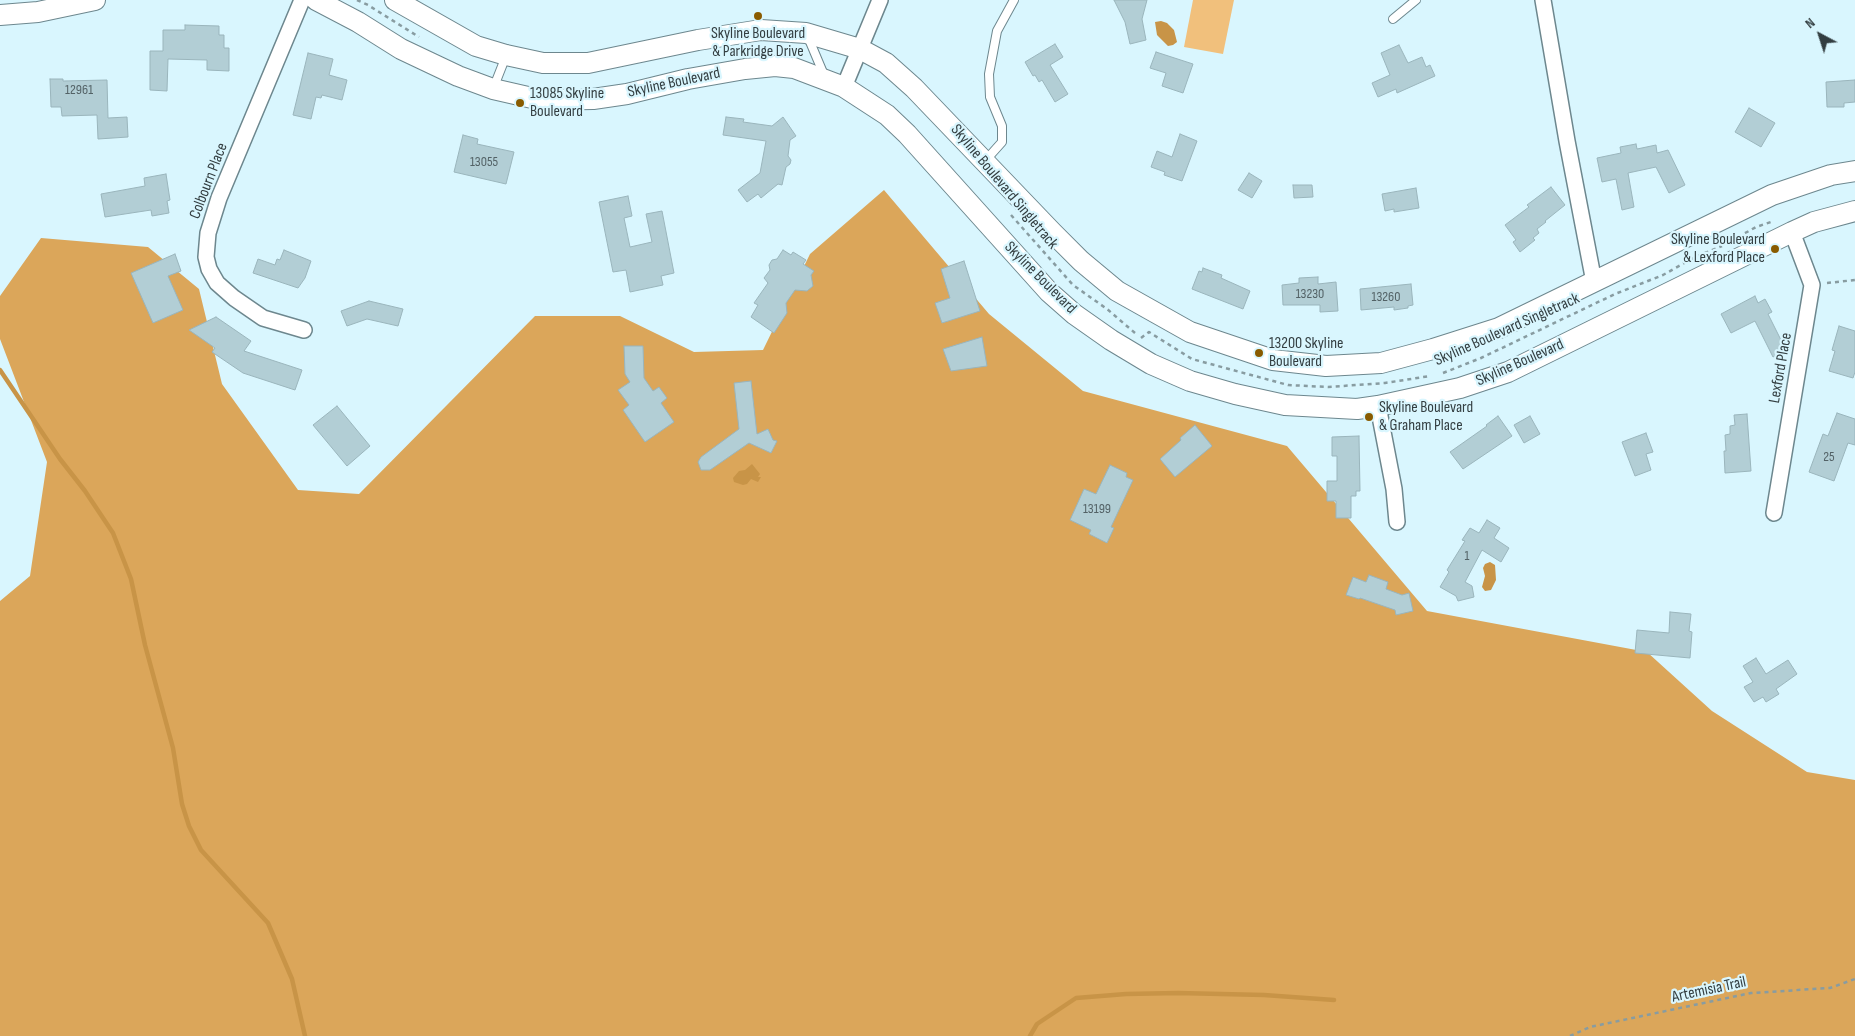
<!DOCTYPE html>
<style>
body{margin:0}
#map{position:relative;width:1855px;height:1036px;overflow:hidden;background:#d9f6fe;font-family:"Sofia Sans Condensed",sans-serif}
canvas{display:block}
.north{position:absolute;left:1795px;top:10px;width:50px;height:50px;-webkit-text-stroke:4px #d9f6fe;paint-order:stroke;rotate:320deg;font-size:14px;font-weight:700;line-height:20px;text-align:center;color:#333e41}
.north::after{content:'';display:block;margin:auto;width:18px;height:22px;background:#333e41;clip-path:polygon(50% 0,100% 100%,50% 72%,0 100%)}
</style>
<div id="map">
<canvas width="1855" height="1036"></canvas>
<div class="north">N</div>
</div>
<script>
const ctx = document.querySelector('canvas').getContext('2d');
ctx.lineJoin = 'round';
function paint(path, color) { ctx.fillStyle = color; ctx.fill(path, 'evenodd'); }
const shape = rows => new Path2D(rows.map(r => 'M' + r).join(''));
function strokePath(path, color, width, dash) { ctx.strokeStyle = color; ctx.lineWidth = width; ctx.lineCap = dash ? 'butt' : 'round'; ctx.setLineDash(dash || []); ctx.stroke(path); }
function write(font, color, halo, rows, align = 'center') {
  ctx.font = font + ' "Sofia Sans Condensed",sans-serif'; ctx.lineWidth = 4.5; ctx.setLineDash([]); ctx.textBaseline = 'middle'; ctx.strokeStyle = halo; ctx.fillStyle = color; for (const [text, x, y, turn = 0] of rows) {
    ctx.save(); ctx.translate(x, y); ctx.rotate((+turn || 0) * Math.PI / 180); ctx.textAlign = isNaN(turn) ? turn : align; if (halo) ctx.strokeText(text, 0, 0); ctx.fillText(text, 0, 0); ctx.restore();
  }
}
paint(shape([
 [1193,0,1234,0,1223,54,1184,47]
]), '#f1c07c');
paint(shape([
 [884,190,989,314,1083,391,1287,446,1427,611,1647,652,1712,711,1807,772,1855,780,1855,1036,0,1036,0,601,30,576,47,462,0,339,0,296,41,238,148,247,199,289,222,384,298,490,359,494,535,316,620,316,694,352,763,350,810,254]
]), '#dba65a');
paint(shape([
 [1161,21,1167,23,1174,30,1177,42,1173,45,1168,46,1157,35,1155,22],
 [752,464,760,474,758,477,761,477,758,482,751,479,747,484,743,485,734,482,733,478,739,471,745,470],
 [1490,562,1495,565,1496,580,1491,590,1485,591,1482,587,1485,576,1483,568,1485,564]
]), '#c89447');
strokePath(shape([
 [0,370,60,459,85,491,113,533,131,579,145,645,173,748,182,804,189,826,201,850,268,923,292,979,305,1036],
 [1030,1036,1037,1024,1076,998,1126,994,1178,993,1264,995,1334,1000]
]), '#c89447', 4.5);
const building = shape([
 [1114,0,1147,0,1142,19,1146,40,1130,44,1125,22,1114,0],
 [185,25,219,26,219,35,224,35,224,48,229,48,229,71,207,70,207,60,168,59,167,91,150,90,150,51,163,51,163,30,185,30,185,25],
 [1055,44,1063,57,1050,65,1068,94,1055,102,1042,80,1039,82,1035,75,1033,76,1025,62,1055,44],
 [1399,45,1408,63,1422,57,1426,67,1430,65,1435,76,1397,93,1396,89,1378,97,1372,83,1390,75,1381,53,1399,45],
 [1156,52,1193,64,1183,93,1162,86,1166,73,1150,68,1156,52],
 [308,53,333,59,329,75,347,80,342,100,322,95,321,98,316,97,311,119,293,115,308,53],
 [50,79,63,79,63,81,107,80,108,118,127,117,128,137,98,139,97,115,62,116,61,107,51,107,50,79],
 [1855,80,1855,102,1844,103,1844,107,1827,107,1826,82,1855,80],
 [1749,108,1775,123,1761,147,1735,132,1749,108],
 [726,117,744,119,743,122,772,126,783,117,796,136,790,140,788,156,791,160,790,164,786,167,782,185,778,184,761,198,758,194,747,202,738,190,760,173,766,141,723,135,726,117],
 [1180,134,1197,141,1182,181,1164,175,1165,172,1151,167,1157,151,1172,157,1180,134],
 [463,135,478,139,477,144,514,152,506,184,454,172,463,135],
 [1636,144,1637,149,1656,145,1657,153,1668,150,1685,185,1669,193,1656,167,1628,173,1634,207,1622,210,1616,179,1602,182,1597,158,1621,153,1620,147,1636,144],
 [1249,173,1262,181,1252,198,1238,190,1249,173],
 [166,174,170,200,167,201,169,213,152,216,151,210,105,217,101,194,145,186,144,178,166,174],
 [1293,185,1312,185,1313,197,1294,198,1293,185],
 [1551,187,1565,205,1545,221,1546,222,1537,229,1539,233,1533,238,1535,240,1520,252,1513,242,1516,240,1505,225,1529,207,1527,205,1551,187],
 [1416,188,1419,208,1394,212,1394,209,1385,211,1382,194,1416,188],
 [628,196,632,216,624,218,630,247,652,242,646,214,662,211,674,273,661,276,663,285,630,292,626,270,613,272,599,202,628,196],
 [284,250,311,261,305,278,298,288,253,273,258,259,275,265,277,259,280,260,284,250],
 [783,250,791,255,793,252,806,260,803,264,814,271,811,275,813,286,807,291,795,290,786,303,787,313,774,333,751,317,758,305,754,303,768,283,764,278,770,270,769,265,772,260,777,259,783,250],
 [175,254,181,271,168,276,183,310,153,323,131,273,175,254],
 [964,261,980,311,942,323,935,303,950,298,941,269,964,261],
 [1203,268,1222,275,1221,278,1250,291,1243,309,1192,289,1199,271,1202,272,1203,268],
 [1318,277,1318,284,1336,282,1338,311,1320,312,1320,305,1283,305,1282,285,1299,283,1299,278,1318,277],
 [1411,284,1413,305,1408,306,1408,308,1394,310,1394,307,1361,310,1360,289,1411,284],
 [1755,296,1758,303,1765,299,1772,312,1768,314,1786,350,1773,357,1755,321,1731,333,1721,314,1755,296],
 [369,301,403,309,398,326,367,319,347,326,341,311,369,301],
 [216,317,251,341,244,351,302,370,295,390,243,373,212,352,215,348,189,330,216,317],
 [1839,326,1855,331,1855,372,1853,378,1829,371,1835,351,1832,350,1839,326],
 [982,337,987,366,951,371,943,349,982,337],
 [624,346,643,346,644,378,653,391,659,387,667,398,661,403,674,422,645,442,623,410,629,405,618,390,630,382,625,374,624,346],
 [751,381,757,434,768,429,773,440,777,441,771,453,749,443,710,470,701,470,698,462,701,457,739,429,734,383,751,381],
 [337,406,370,446,347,466,313,425,337,406],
 [1837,413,1855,419,1855,445,1848,443,1834,481,1809,472,1823,434,1828,436,1837,413],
 [1747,414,1751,471,1725,473,1724,451,1726,451,1725,435,1730,434,1730,426,1735,425,1734,415,1747,414],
 [1498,416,1512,436,1463,469,1450,452,1487,426,1486,425,1498,416],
 [1530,416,1540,434,1524,443,1514,425,1530,416],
 [1195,425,1212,446,1175,477,1160,459,1181,440,1180,438,1195,425],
 [1646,433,1653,452,1646,454,1651,470,1635,476,1622,442,1646,433],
 [1359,436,1360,491,1356,491,1356,496,1351,496,1351,518,1336,518,1336,501,1327,501,1327,481,1337,481,1337,456,1332,456,1332,437,1359,436],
 [1110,465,1127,473,1126,477,1133,480,1111,527,1114,528,1107,543,1089,534,1091,530,1070,520,1084,489,1096,494,1110,465],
 [1487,520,1500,528,1494,538,1509,548,1501,562,1482,550,1465,582,1472,586,1474,597,1458,601,1456,596,1440,587,1449,572,1447,570,1465,541,1462,540,1470,528,1479,533,1487,520],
 [1369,575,1388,582,1386,589,1402,595,1409,593,1413,611,1396,615,1395,610,1360,598,1359,599,1346,595,1353,577,1366,582,1369,575],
 [1670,612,1691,614,1689,631,1692,632,1690,658,1635,653,1637,630,1669,633,1670,612],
 [1756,658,1766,674,1788,660,1797,674,1776,689,1779,694,1766,702,1763,697,1754,702,1744,687,1753,682,1743,666,1756,658]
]);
paint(building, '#b2ced5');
strokePath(building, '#9ab5bc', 1);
const lane = shape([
 [1393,19,1416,0],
 [808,37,824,75],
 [493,89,506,56],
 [985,161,1002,142,1002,126,990,97,989,74,997,31,1014,0]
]);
const street = shape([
 [302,0,219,198,208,233,206,257,209,269,217,283,234,298,263,318,304,330],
 [1543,0,1567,141,1594,282],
 [844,87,880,0],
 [1378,406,1394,489,1397,522],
 [1774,513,1812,285,1792,232]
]);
const secondary = shape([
 [316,0,358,22,401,49,458,76,493,89,541,100,593,99,627,94,688,79,745,69,775,66,794,68,844,87,887,115,907,134,1049,292,1074,314,1111,340,1151,364,1190,381,1235,394,1285,405,1357,409,1378,406,1460,388,1508,372,1792,232,1814,222,1855,211],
 [395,0,476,46,506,55,543,63,588,63,698,40,761,30,806,33,860,49,886,63,914,88,1052,232,1081,261,1117,291,1190,332,1273,360,1326,366,1381,363,1433,349,1499,328,1772,195,1831,175,1855,171],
 [0,15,38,12,95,0]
]);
strokePath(lane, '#6d878e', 10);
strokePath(street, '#6d878e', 18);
strokePath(secondary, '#6d878e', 22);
strokePath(shape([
 [357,0,368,5,419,37],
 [1011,215,1073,285,1107,309,1135,333],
 [1731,241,1756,227,1771,222],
 [1827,283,1855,280],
 [1141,338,1149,332,1192,359,1288,385,1328,387,1385,383,1430,376],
 [1443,373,1481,358,1615,294,1663,275,1695,257,1722,246],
 [1570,1036,1590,1027,1751,993,1830,988,1855,979]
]), '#889ca1', 2.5, [4, 4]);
strokePath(lane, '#fff', 8);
strokePath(street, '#fff', 15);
strokePath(secondary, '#fff', 20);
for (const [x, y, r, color] of [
 [758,16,5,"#895b00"],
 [520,103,5,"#895b00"],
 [1775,249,5,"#895b00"],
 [1259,353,5,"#895b00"],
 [1369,417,5,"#895b00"]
]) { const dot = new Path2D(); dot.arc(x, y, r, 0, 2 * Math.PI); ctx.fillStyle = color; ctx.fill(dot); strokePath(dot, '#d9f6fe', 2); }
write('14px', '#536266', null, [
 ["12961",79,90],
 ["13055",484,162],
 ["13230",1310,294],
 ["13260",1386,297],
 ["25",1829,457],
 ["13199",1097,509],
 ["1",1467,556]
]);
write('16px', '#333e41', '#d9f6fe', [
 ["Skyline Boulevard",758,34,"center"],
 ["& Parkridge Drive",758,52,"center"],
 ["13085 Skyline",530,94],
 ["Boulevard",530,112],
 ["Skyline Boulevard",1765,240,"right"],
 ["& Lexford Place",1765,258,"right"],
 ["13200 Skyline",1269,344],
 ["Boulevard",1269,362],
 ["Skyline Boulevard",1379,408],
 ["& Graham Place",1379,426]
], 'left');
write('16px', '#333e41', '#d9f6fe', [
 ["Skyline Boulevard",674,83,-12],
 ["Colbourn Place",209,181,-69],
 ["Skyline Boulevard Singletrack",1004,187,50],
 ["Skyline Boulevard",1040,278,45],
 ["Skyline Boulevard Singletrack",1507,330,-24],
 ["Skyline Boulevard",1520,363,-24],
 ["Lexford Place",1781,368,-80],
 ["Artemisia Trail",1709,990,-12]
]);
</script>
